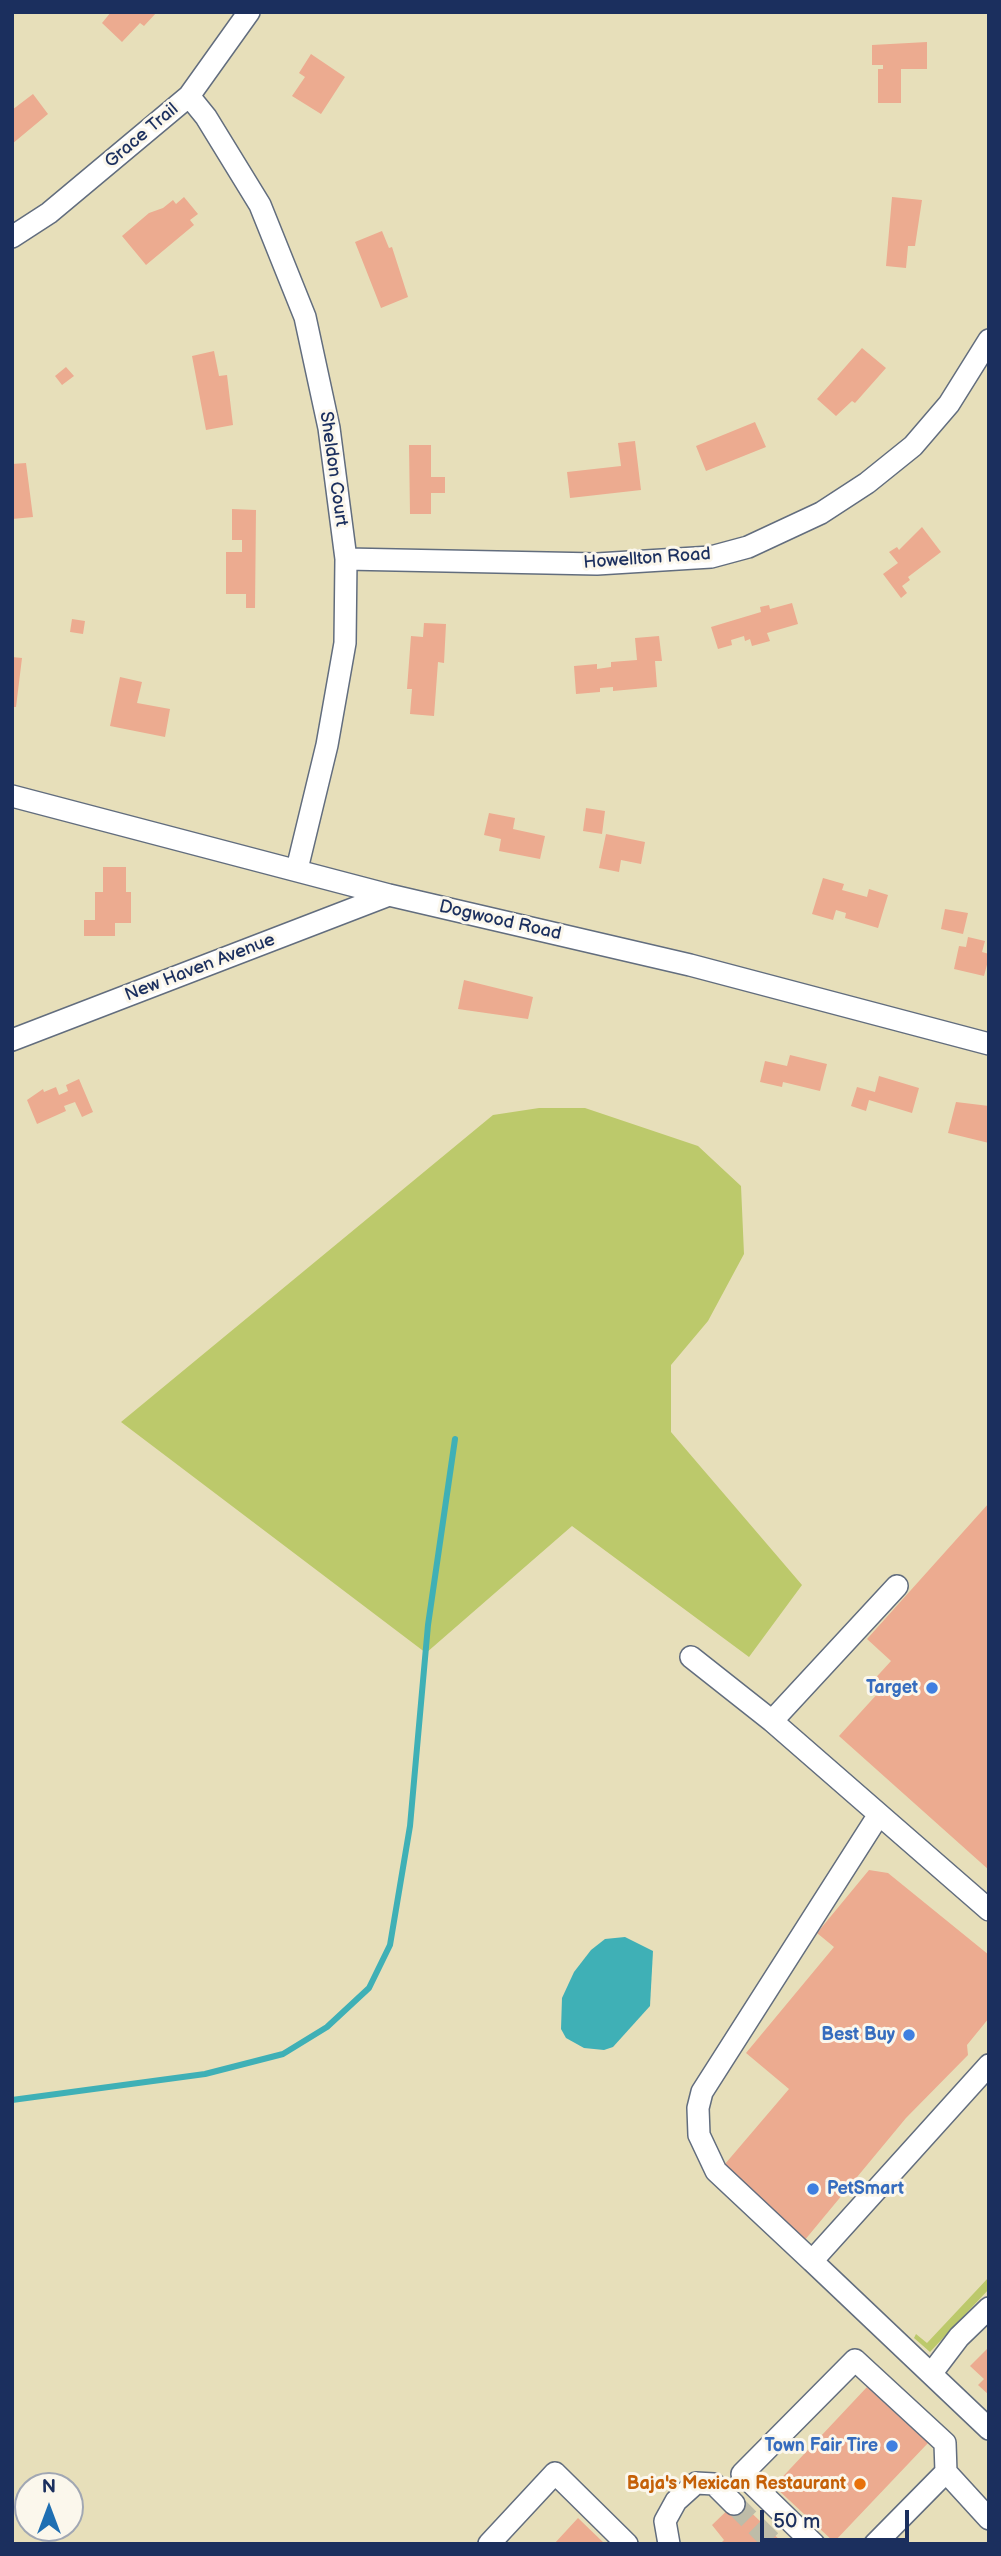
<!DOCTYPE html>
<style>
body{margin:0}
#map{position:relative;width:1001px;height:2556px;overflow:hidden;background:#e7dfba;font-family:"Balsamiq Sans",sans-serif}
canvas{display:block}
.frame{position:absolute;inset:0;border:14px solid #1b2f5e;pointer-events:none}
.north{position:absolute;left:14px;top:2472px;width:70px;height:70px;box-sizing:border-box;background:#fbf7ec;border:2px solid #a1a7b3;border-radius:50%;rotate:0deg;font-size:19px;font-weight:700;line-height:28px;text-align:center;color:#1b2f5e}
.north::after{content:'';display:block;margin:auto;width:24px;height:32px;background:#1f6fb2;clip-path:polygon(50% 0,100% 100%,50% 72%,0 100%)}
.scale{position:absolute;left:760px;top:2510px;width:149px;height:32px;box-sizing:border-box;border:4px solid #1b2f5e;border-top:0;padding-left:9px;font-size:21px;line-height:24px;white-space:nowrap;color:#1b2f5e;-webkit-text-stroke:5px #fbf7ec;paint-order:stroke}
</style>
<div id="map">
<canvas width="1001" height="2556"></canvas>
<div class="frame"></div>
<div class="north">N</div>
<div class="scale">50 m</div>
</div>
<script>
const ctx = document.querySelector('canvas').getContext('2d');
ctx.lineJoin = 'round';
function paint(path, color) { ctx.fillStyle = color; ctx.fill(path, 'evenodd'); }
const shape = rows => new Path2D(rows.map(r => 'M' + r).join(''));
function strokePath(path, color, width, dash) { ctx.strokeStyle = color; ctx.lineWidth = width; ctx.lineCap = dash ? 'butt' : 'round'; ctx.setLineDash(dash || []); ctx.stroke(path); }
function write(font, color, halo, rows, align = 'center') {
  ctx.font = font + ' "Balsamiq Sans",sans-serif'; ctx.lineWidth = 6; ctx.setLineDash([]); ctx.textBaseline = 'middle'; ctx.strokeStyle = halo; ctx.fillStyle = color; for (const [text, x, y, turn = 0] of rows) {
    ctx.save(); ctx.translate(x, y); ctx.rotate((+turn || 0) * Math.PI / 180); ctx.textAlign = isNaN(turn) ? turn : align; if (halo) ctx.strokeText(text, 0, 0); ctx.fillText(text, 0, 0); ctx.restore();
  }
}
paint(shape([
 [539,1108,585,1108,698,1146,741,1186,744,1254,708,1321,671,1365,671,1432,802,1585,749,1657,572,1526,426,1653,121,1422,493,1115],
 [989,2277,989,2289,930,2352,914,2338,916,2334,927,2343]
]), '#bcc96b');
paint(shape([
 [625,1937,653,1951,650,2006,613,2047,604,2050,584,2048,566,2038,561,2029,562,1998,574,1972,591,1950,605,1939]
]), '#3fb0b6');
strokePath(shape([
 [12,2100,205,2074,283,2054,327,2027,369,1988,390,1945,410,1826,428,1625,455,1439]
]), '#3fb0b6', 6);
paint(shape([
 [111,12,157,12,144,26,140,23,122,42,102,23],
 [927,42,927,69,901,69,901,103,878,103,878,69,883,69,883,65,872,65,872,45],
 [311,54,345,77,321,114,292,96,305,77,299,73],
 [33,94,48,114,12,144,12,110],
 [184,197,198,214,190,220,194,225,146,265,122,236,149,213,163,208,173,200,176,204],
 [892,197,922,200,915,246,908,246,906,268,886,266],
 [382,231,389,248,392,247,408,297,381,308,355,242],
 [862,348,886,368,855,403,852,401,836,416,817,399],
 [214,351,219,376,227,375,233,425,206,430,192,356],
 [66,367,74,376,62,385,55,376],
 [755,422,766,447,706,471,696,446],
 [635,441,641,490,570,498,567,472,621,466,618,443],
 [409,445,431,445,431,477,445,477,445,493,431,493,431,514,410,514],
 [26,463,33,517,12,519,12,464],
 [232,509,256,510,255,608,246,608,246,594,226,594,226,552,242,552,242,540,232,540],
 [922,527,941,552,908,577,910,580,902,586,907,593,901,598,883,574,898,563,889,552,897,547,899,550],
 [792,603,798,624,767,633,770,641,752,646,750,639,745,641,744,636,731,640,732,645,718,649,711,627,761,612,760,607,769,605,770,609],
 [72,619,85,621,83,634,70,632],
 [424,623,446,624,444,663,438,662,434,716,410,714,412,689,407,689,411,636,423,637],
 [659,636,662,661,655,661,657,687,613,691,613,687,600,688,600,692,576,694,574,666,597,664,597,669,611,667,611,662,637,660,635,638],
 [12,657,22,658,16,707,12,707],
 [120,677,142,682,137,703,170,709,165,737,110,726],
 [586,808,605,811,602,834,583,831],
 [489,813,515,818,513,829,545,836,540,859,499,851,501,839,484,835],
 [606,834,645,842,641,864,621,860,619,872,599,868],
 [103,867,126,867,126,892,131,892,131,923,115,923,115,936,84,936,84,920,95,920,95,892,103,892],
 [823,878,844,884,842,890,867,897,869,889,888,895,878,928,845,918,846,913,836,910,833,920,812,914],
 [945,909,968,913,963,934,941,929],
 [968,937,985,941,982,952,989,954,989,957,984,976,954,969,959,946,966,947],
 [464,980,533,997,528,1019,458,1009],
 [790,1055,827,1064,820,1091,783,1082,782,1087,760,1082,765,1061,787,1066],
 [879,1076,919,1088,912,1113,869,1100,866,1111,851,1106,857,1087,875,1092],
 [79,1079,93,1112,82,1117,75,1102,64,1106,66,1111,37,1124,27,1100,43,1089,44,1092,56,1087,59,1095,68,1091,66,1085],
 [956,1102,989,1106,989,1143,948,1133],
 [989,1503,989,1870,839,1736,879,1692,870,1684,891,1661,867,1639],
 [869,1870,888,1873,989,1955,989,2018,967,2045,968,2055,906,2118,804,2241,725,2164,789,2089,746,2053,834,1947,817,1933],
 [989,2347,989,2395,978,2385,984,2379,970,2366],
 [867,2387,928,2443,834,2542,774,2486],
 [738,2500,784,2544,720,2544,724,2540,712,2525],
 [578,2518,605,2544,554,2544]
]), '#ecab90');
strokePath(shape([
 [734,2504,774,2544]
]), '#bebca8', 21, [21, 10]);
const minor = shape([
 [189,96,206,117,260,205,305,317,329,428,346,559,345,643,327,745,297,869],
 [12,237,49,213,189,96,249,12],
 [346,559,597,564,711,557,748,547,821,513,867,483,913,446,949,404,989,340],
 [12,796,389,895,690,965,989,1044],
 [12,1040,389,895],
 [691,1657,772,1721,989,1910],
 [772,1721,897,1586],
 [989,2065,812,2261,989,2429],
 [812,2261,716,2171,699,2135,698,2108,702,2092,878,1816],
 [931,2374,959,2337,989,2308],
 [489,2544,555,2473,627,2544],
 [669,2544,665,2521,676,2501,696,2483,714,2484,734,2504],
 [814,2544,742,2474,855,2360,945,2443,946,2472,989,2519],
 [875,2544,946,2472]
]);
strokePath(minor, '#626d7e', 24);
strokePath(minor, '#fff', 21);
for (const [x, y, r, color] of [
 [932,1688,7,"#3f7fe0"],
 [909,2035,7,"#3f7fe0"],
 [813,2189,7,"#3f7fe0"],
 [892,2446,7,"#3f7fe0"],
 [860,2484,7,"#e8710a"]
]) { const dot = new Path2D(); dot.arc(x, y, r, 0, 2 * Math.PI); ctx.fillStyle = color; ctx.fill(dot); strokePath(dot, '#fbf7ec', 2.5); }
write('18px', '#1b2f5e', '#fbf7ec', [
 ["Grace Trail",142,136,-40],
 ["Sheldon Court",333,469,82],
 ["Howellton Road",647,559,-4],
 ["Dogwood Road",500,921,13],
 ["New Haven Avenue",200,968,-21]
]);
write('bold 18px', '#366cbe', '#fbf7ec', [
 ["Target",918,1688],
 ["Best Buy",895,2035],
 ["PetSmart",827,2189,"left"],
 ["Town Fair Tire",878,2446]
], 'right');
write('bold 18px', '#c56008', '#fbf7ec', [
 ["Baja's Mexican Restaurant",846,2484]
], 'right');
</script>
